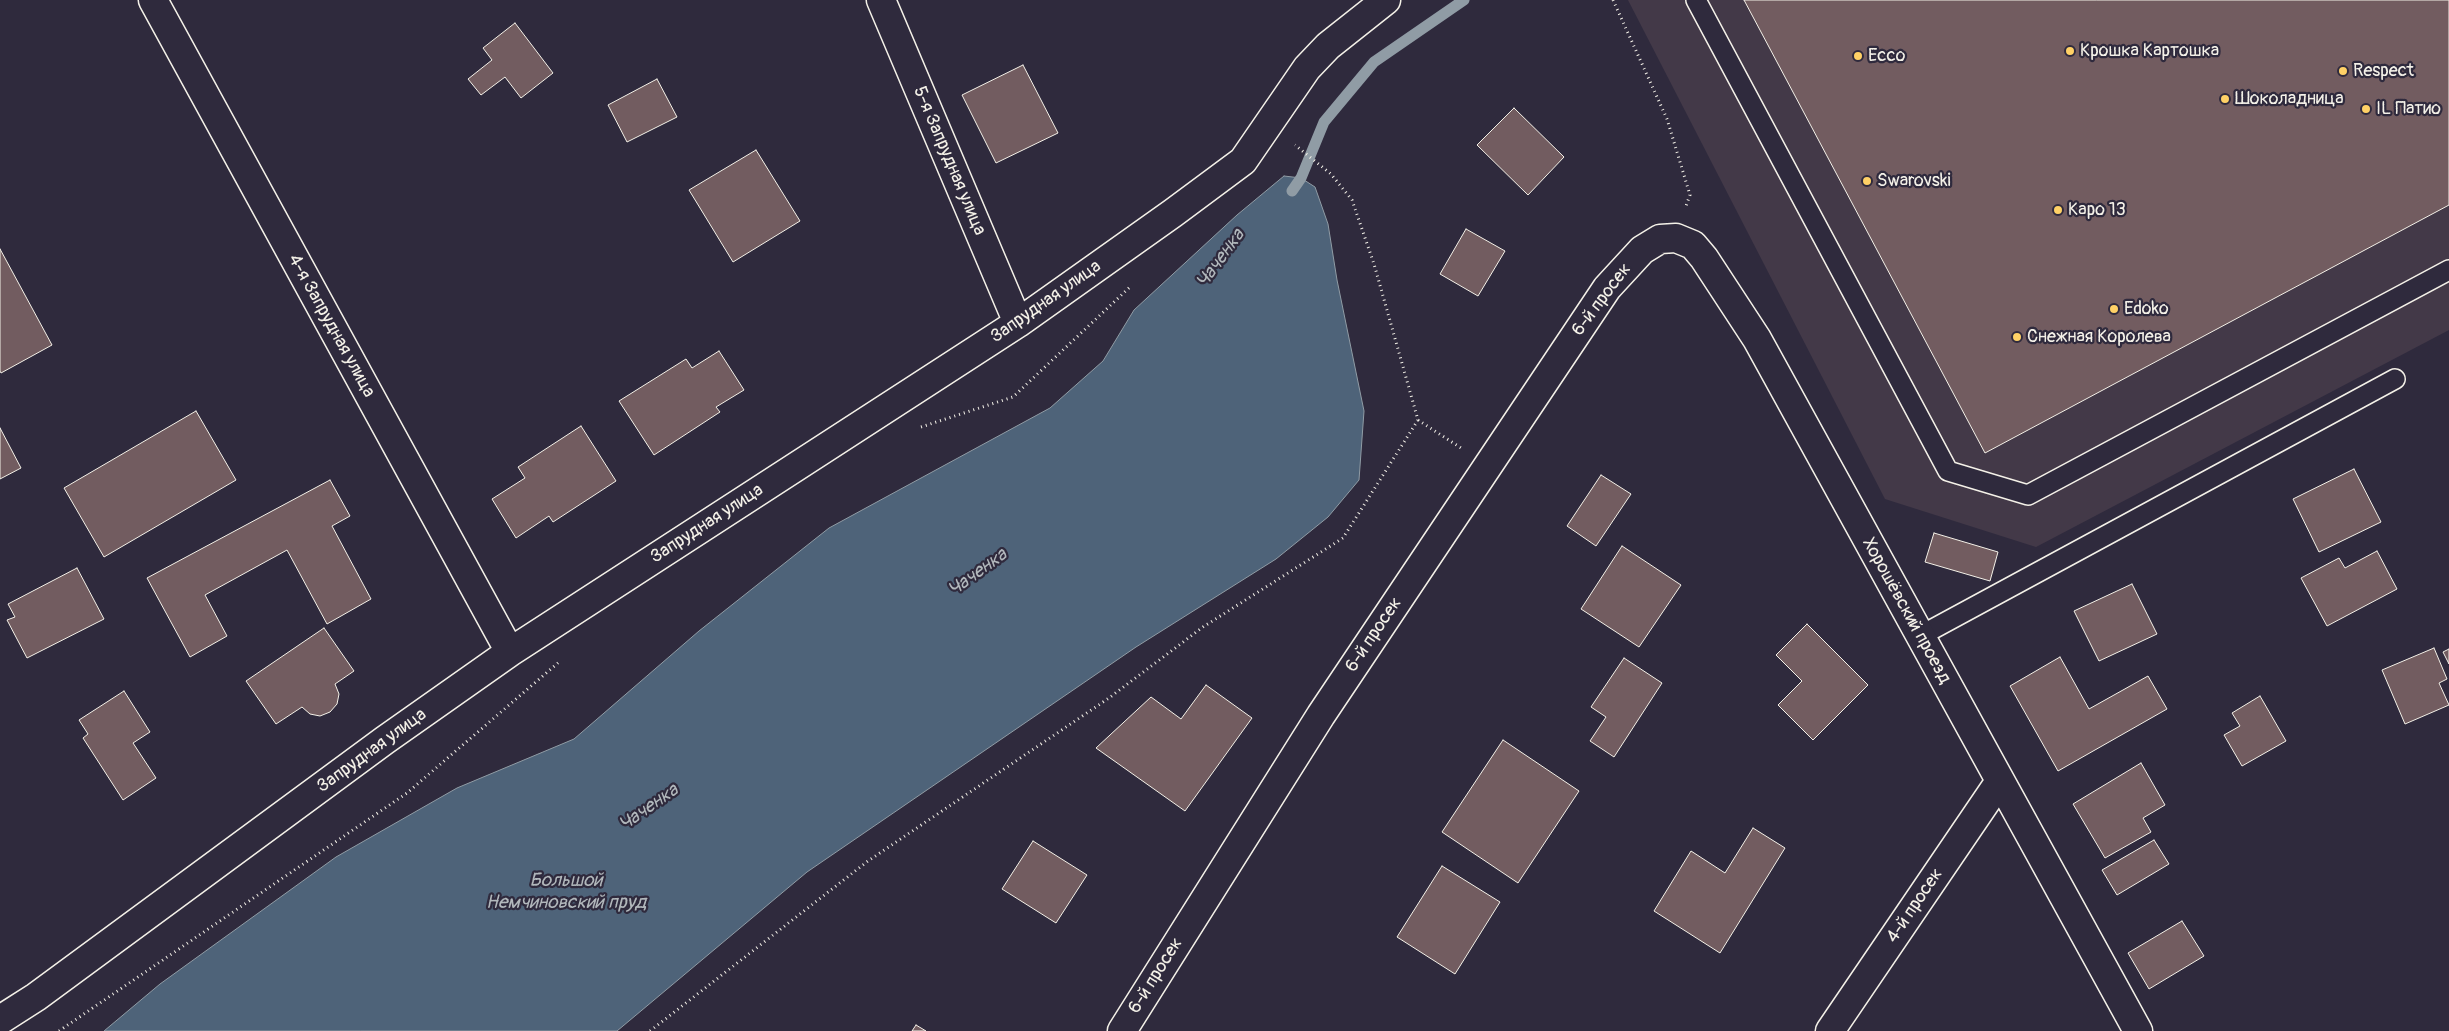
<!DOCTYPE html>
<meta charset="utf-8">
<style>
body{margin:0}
canvas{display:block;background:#2f2a3d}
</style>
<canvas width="2449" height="1031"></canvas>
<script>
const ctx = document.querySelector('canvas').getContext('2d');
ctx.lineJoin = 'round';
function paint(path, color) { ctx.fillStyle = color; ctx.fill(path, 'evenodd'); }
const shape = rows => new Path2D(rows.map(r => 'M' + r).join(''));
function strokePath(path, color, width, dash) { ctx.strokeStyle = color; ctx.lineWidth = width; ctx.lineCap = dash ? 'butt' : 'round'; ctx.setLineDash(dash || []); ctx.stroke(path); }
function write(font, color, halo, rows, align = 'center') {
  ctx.font = font + ' Pangolin,sans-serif'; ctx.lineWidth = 4.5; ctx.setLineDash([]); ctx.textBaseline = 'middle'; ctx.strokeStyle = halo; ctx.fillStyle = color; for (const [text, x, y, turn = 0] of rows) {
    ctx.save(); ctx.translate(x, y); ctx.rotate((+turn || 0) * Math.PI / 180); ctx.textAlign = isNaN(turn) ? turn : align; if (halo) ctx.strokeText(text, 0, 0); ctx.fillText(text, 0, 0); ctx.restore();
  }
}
paint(shape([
 [1628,0,2449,0,2449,330,2036,547,1885,499]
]), '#433948');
const water = shape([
 [1284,176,1301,178,1315,187,1328,224,1337,280,1364,411,1359,480,1328,517,1276,559,1136,647,807,872,617,1031,104,1031,160,984,336,857,457,788,574,739,699,631,829,528,1050,408,1103,361,1134,310,1237,215,1284,176]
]);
paint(water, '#4e6379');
strokePath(water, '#909ca5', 1);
strokePath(shape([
 [1292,191,1301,178,1324,122,1374,62,1464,0]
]), '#909ca5', 11);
const building = shape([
 [1744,0,2449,0,2449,205,1985,453,1744,0],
 [515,23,553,73,521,98,505,77,481,95,468,79,492,60,483,48,515,23],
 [1023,65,1058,133,996,163,962,95,1023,65],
 [657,79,677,117,627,142,608,105,657,79],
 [1514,108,1564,157,1528,195,1477,145,1514,108],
 [756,150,800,221,733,262,689,190,756,150],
 [1466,229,1505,251,1478,296,1440,274,1466,229],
 [0,249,52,345,1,373,0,371,0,249],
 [719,351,744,390,716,407,720,412,654,455,619,401,686,359,692,368,719,351],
 [196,411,236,480,104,557,64,488,196,411],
 [581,426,616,481,553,522,549,516,516,538,492,499,525,478,518,467,581,426],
 [0,428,21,468,0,479,0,428],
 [2354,469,2381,522,2319,552,2293,499,2354,469],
 [1601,475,1631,494,1596,546,1567,526,1601,475],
 [330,480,350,516,332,526,371,599,327,624,287,550,205,595,227,636,190,657,147,578,330,480],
 [1934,533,1998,552,1990,581,1925,562,1934,533],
 [1622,546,1681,585,1639,647,1581,609,1622,546],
 [2377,551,2397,589,2327,626,2301,578,2339,558,2345,568,2377,551],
 [77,568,104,619,27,658,7,620,15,617,8,604,77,568],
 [2132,584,2157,634,2099,661,2074,611,2132,584],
 [1807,624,1868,685,1813,740,1778,705,1802,681,1776,655,1807,624],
 [324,628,354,671,335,684,339,694,337,704,330,712,320,716,310,714,302,707,276,724,246,681,324,628],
 [2434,648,2447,679,2439,683,2449,705,2405,724,2382,670,2434,648],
 [2449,649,2449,664,2443,652,2449,649],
 [2060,657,2089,709,2148,676,2167,709,2058,771,2010,686,2060,657],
 [1624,658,1662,683,1614,757,1590,741,1606,717,1591,707,1624,658],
 [1206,685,1252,718,1185,811,1096,748,1151,697,1181,719,1206,685],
 [124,691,150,732,133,743,156,778,123,800,83,738,88,734,79,720,124,691],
 [2260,696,2286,741,2242,766,2224,735,2240,726,2232,713,2260,696],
 [1503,740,1579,791,1518,883,1442,832,1503,740],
 [2141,763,2165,805,2143,818,2151,832,2105,858,2073,804,2141,763],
 [1753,828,1785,848,1720,953,1654,911,1691,851,1725,873,1753,828],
 [2154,840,2169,864,2117,895,2102,870,2154,840],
 [1033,841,1087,875,1056,923,1002,889,1033,841],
 [1442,866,1500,902,1455,974,1397,937,1442,866],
 [2182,921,2204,956,2149,989,2128,953,2182,921],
 [916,1025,926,1031,912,1031,916,1025]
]);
paint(building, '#725c60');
strokePath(building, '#f4f1e8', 1);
const service = shape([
 [1696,0,1948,471,2028,495,2449,270],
 [1920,636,2395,379]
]);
const minor = shape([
 [153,0,510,652],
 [881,0,1018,323],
 [0,1020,36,997,385,740,510,652,1018,323,1173,213,1243,161,1307,68,1328,46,1386,0],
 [1122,1031,1321,715,1607,288,1642,250,1660,239,1676,238,1693,245,1704,258,1757,339,2138,1031],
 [1830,1031,2000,781]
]);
strokePath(service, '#f4f1e8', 22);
strokePath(minor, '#f4f1e8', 31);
strokePath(shape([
 [1613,0,1667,119,1690,195,1686,206],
 [1418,420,1461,448],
 [921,427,1013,397,1131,286],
 [59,1031,407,793,559,662],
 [650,1031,868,861,1109,698,1203,627,1343,538,1418,420,1374,264,1352,200,1331,174,1295,145]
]), '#f4f1e8', 3, [1, 4]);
strokePath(service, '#2f2a3d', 19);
strokePath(minor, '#2f2a3d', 28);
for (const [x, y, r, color] of [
 [2070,51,5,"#ffd166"],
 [1858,56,5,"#ffd166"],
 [2343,71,5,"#ffd166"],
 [2225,99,5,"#ffd166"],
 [2366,109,5,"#ffd166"],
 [1867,181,5,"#ffd166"],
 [2058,210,5,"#ffd166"],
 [2114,309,5,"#ffd166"],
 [2017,337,5,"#ffd166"]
]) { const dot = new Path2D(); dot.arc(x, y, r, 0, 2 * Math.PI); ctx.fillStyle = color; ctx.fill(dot); strokePath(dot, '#2f2a3d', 2); }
write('18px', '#f4f1e8', '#2f2a3d', [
 ["Крошка Картошка",2080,51],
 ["Ecco",1868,56],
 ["Respect",2353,71],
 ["Шоколадница",2235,99],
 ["IL Патио",2376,109],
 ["Swarovski",1877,181],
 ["Каро 13",2068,210],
 ["Edoko",2124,309],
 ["Снежная Королева",2027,337]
], 'left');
write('18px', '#f4f1e8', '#2f2a3d', [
 ["5-я Запрудная улица",949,161,67],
 ["6-й просек",1602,300,-53],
 ["Запрудная улица",1046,302,-35],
 ["4-я Запрудная улица",331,326,61],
 ["Запрудная улица",707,524,-33],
 ["Хорошёвский проезд",1906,611,61],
 ["6-й просек",1374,635,-56],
 ["Запрудная улица",372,751,-36],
 ["4-й просек",1915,906,-56],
 ["6-й просек",1156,976,-58]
]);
write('italic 19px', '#b2b8bc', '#2f2a3d', [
 ["Чаченка",1221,259,-54],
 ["Чаченка",978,573,-36],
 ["Чаченка",649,808,-35],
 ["Большой",566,881],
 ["Немчиновский пруд",566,903]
]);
</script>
